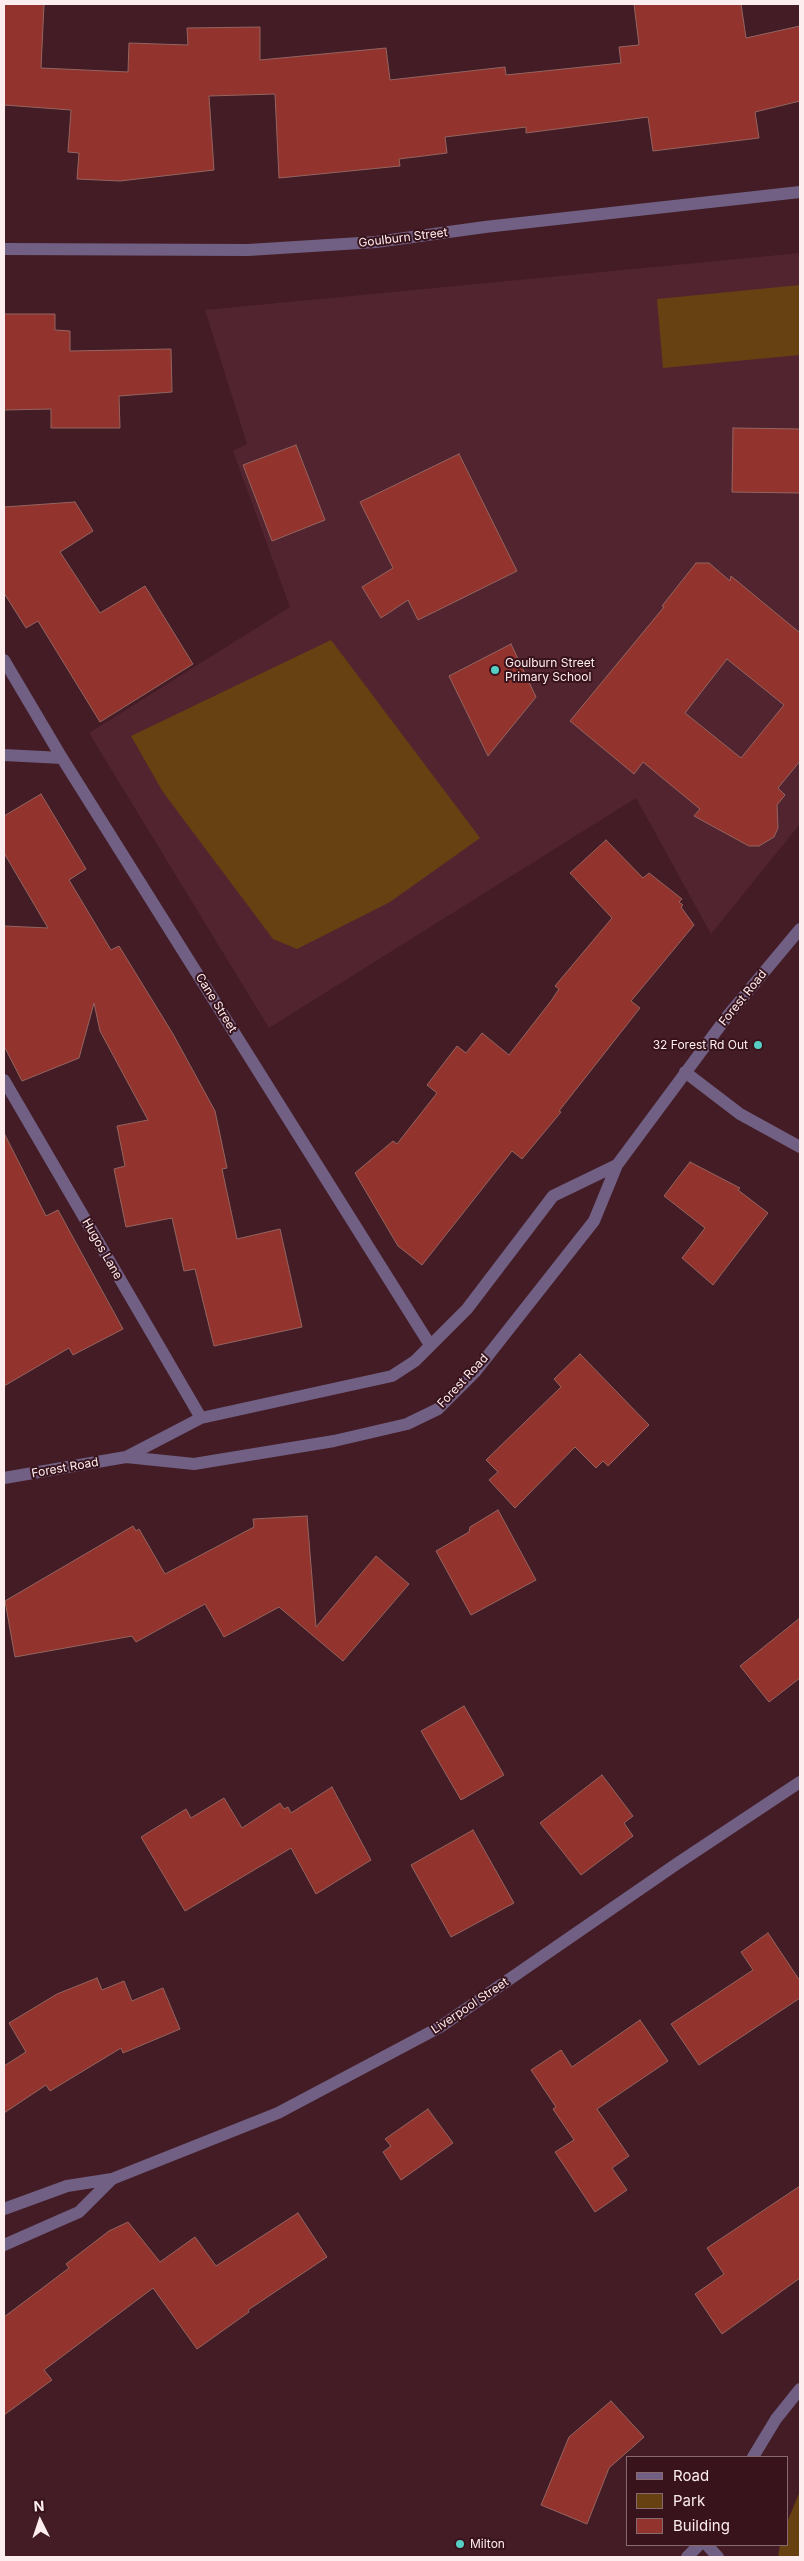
<!DOCTYPE html>
<style>
body{margin:0}
#map{position:relative;width:804px;height:2561px;overflow:hidden;background:#431c26;font-family:Inter,sans-serif}
canvas{display:block}
.frame{position:absolute;inset:0;border:5px solid #fdedef;pointer-events:none}
.legend{position:absolute;left:626px;top:2456px;width:162px;height:90px;box-sizing:border-box;background:#38131c;border:1px solid #876a70;margin:0;padding:6px 9px;list-style:none;font-size:15px;color:#fdedef}
.legend li{display:flex;align-items:center;gap:10px;height:25px}
.legend b{width:25px;border:1px solid #876a70}
.north{position:absolute;left:15px;top:2496px;width:50px;height:50px;-webkit-text-stroke:4px #38131c;paint-order:stroke;rotate:356deg;font-size:14px;font-weight:700;line-height:20px;text-align:center;color:#fdedef}
.north::after{content:'';display:block;margin:auto;width:18px;height:22px;background:#fdedef;clip-path:polygon(50% 0,100% 100%,50% 72%,0 100%)}
</style>
<div id="map">
<canvas width="804" height="2561"></canvas>
<div class="frame"></div>
<ul class="legend">
<li><b style="height:6px;background:#716083"></b>Road</li>
<li><b style="height:14px;background:#684112"></b>Park</li>
<li><b style="height:14px;background:#92332d"></b>Building</li>
</ul>
<div class="north">N</div>
</div>
<script>
const ctx = document.querySelector('canvas').getContext('2d');
ctx.lineJoin = 'round';
function paint(path, color) { ctx.fillStyle = color; ctx.fill(path, 'evenodd'); }
const shape = rows => new Path2D(rows.map(r => 'M' + r).join(''));
function strokePath(path, color, width, dash) { ctx.strokeStyle = color; ctx.lineWidth = width; ctx.lineCap = dash ? 'butt' : 'round'; ctx.setLineDash(dash || []); ctx.stroke(path); }
function write(font, color, halo, rows, align = 'center') {
  ctx.font = font + ' Inter,sans-serif'; ctx.lineWidth = 4; ctx.setLineDash([]); ctx.textBaseline = 'middle'; ctx.strokeStyle = halo; ctx.fillStyle = color; for (const [text, x, y, turn = 0] of rows) {
    ctx.save(); ctx.translate(x, y); ctx.rotate((+turn || 0) * Math.PI / 180); ctx.textAlign = isNaN(turn) ? turn : align; if (halo) ctx.strokeText(text, 0, 0); ctx.fillText(text, 0, 0); ctx.restore();
  }
}
paint(shape([
 [800,253,800,824,711,934,636,798,269,1028,89,733,290,607,233,451,247,444,205,310]
]), '#52242f');
paint(shape([
 [800,285,800,355,663,368,657,299],
 [331,640,480,838,390,902,297,949,273,939,163,792,131,736],
 [800,2491,800,2557,778,2557,780,2545,788,2545,788,2520]
]), '#684112');
const building = shape([
 [4,4,44,4,41,68,128,72,129,43,188,45,187,28,260,27,260,60,386,48,390,80,505,67,506,75,621,63,619,47,639,45,634,4,741,4,746,38,800,26,800,101,755,112,759,138,653,151,648,117,526,133,526,127,445,137,447,153,399,159,400,166,279,178,275,94,209,96,214,170,120,181,77,179,79,153,68,152,71,110,4,105,4,4],
 [4,314,55,314,55,330,70,331,70,351,171,349,172,392,119,396,120,428,51,428,51,409,4,410,4,314],
 [733,428,800,429,800,493,732,492,733,428],
 [296,445,325,520,272,541,243,465,296,445],
 [459,454,517,571,418,620,408,600,381,618,362,587,393,568,360,502,459,454],
 [75,502,93,531,60,552,100,613,145,586,193,664,100,722,38,621,26,628,4,593,4,507,75,502],
 [696,563,709,563,730,581,731,576,800,633,800,761,778,788,785,795,777,805,778,828,774,837,759,846,749,846,694,816,700,809,643,762,634,774,570,721,664,607,662,606,696,563],
 [727,659,784,705,741,758,685,713,727,659],
 [511,644,536,697,488,756,449,676,511,644],
 [41,794,86,869,69,880,111,950,119,946,173,1034,215,1111,227,1168,222,1169,237,1239,280,1229,302,1327,214,1346,195,1269,184,1271,172,1218,126,1227,114,1169,125,1166,117,1126,148,1120,100,1031,94,1003,79,1058,22,1081,4,1046,4,926,48,928,4,853,4,816,41,794],
 [606,840,643,878,649,873,682,899,679,902,683,905,681,907,694,925,631,1001,640,1008,559,1111,561,1112,522,1159,512,1151,422,1265,398,1246,355,1173,393,1141,397,1144,437,1093,427,1085,457,1046,466,1053,482,1033,509,1055,551,1001,559,989,555,986,612,918,570,873,606,840],
 [4,1133,46,1216,58,1210,123,1329,73,1355,69,1348,4,1386,4,1133],
 [690,1162,740,1188,738,1190,768,1213,713,1285,682,1258,705,1228,664,1196,690,1162],
 [580,1354,649,1425,608,1466,603,1461,596,1468,575,1447,515,1508,489,1480,498,1472,486,1460,561,1387,554,1379,580,1354],
 [498,1510,536,1580,471,1615,436,1551,469,1532,470,1527,498,1510],
 [307,1516,316,1627,376,1556,409,1584,343,1661,279,1607,224,1637,205,1604,136,1642,132,1636,15,1657,5,1601,133,1526,136,1531,139,1529,165,1574,254,1527,253,1519,307,1516],
 [800,1618,800,1678,769,1702,740,1666,800,1618],
 [464,1706,504,1775,461,1800,421,1731,464,1706],
 [602,1775,633,1816,624,1823,633,1836,581,1875,540,1823,602,1775],
 [332,1787,371,1860,316,1894,291,1848,185,1911,141,1837,186,1809,191,1818,224,1798,242,1828,280,1803,284,1809,288,1807,291,1813,332,1787],
 [473,1830,514,1903,451,1937,411,1865,473,1830],
 [768,1933,800,1981,800,1998,699,2065,671,2024,753,1970,741,1952,768,1933],
 [97,1978,102,1990,124,1981,132,2001,163,1988,180,2029,123,2053,121,2048,50,2091,46,2085,4,2113,4,2066,26,2052,9,2023,57,1994,97,1978],
 [640,2020,668,2061,597,2109,629,2156,612,2168,627,2190,595,2212,555,2152,574,2140,553,2109,556,2107,531,2070,561,2050,572,2067,640,2020],
 [428,2109,453,2143,401,2180,383,2152,391,2146,385,2139,428,2109],
 [800,2186,800,2278,722,2334,695,2294,724,2274,707,2248,800,2186],
 [298,2213,327,2257,248,2310,249,2312,197,2349,153,2288,44,2370,52,2380,4,2415,4,2317,69,2268,66,2264,109,2231,128,2222,160,2262,195,2237,216,2266,298,2213],
 [611,2401,644,2437,609,2468,587,2524,541,2505,569,2437,611,2401]
]);
paint(building, '#92332d');
strokePath(building, '#946560', 1);
strokePath(shape([
 [4,249,248,250,376,242,485,227,800,192],
 [4,660,62,758,430,1345],
 [4,755,62,758],
 [685,1072,740,1114,800,1147],
 [4,1080,201,1418],
 [126,1457,201,1418,392,1376,415,1361,467,1309,553,1196,617,1165],
 [4,1478,126,1457,194,1464,334,1441,407,1424,438,1409,475,1372,594,1221,617,1165,729,1014,800,929],
 [4,2209,67,2186,112,2179,278,2113,440,2027,678,1863,800,1782],
 [4,2245,79,2212,112,2179],
 [753,2457,776,2419,800,2389],
 [707,2545,718,2557],
 [687,2557,699,2545]
]), '#716083', 12);
for (const [x, y, r, color] of [
 [495,670,5,"#56cec3"],
 [758,1045,5,"#56cec3"],
 [460,2544,5,"#56cec3"]
]) { const dot = new Path2D(); dot.arc(x, y, r, 0, 2 * Math.PI); ctx.fillStyle = color; ctx.fill(dot); strokePath(dot, '#38131c', 2); }
write('12px', '#fdedef', '#38131c', [
 ["Goulburn Street",403,238,-7],
 ["Forest Road",743,998,-51],
 ["Cane Street",216,1003,58],
 ["Hugos Lane",102,1249,60],
 ["Forest Road",463,1381,-47],
 ["Forest Road",65,1468,-10],
 ["Liverpool Street",470,2006,-34]
]);
write('12px', '#fdedef', '#38131c', [
 ["Goulburn Street",505,663],
 ["Primary School",505,677],
 ["32 Forest Rd Out",748,1045,"right"],
 ["Milton",470,2544]
], 'left');
</script>
